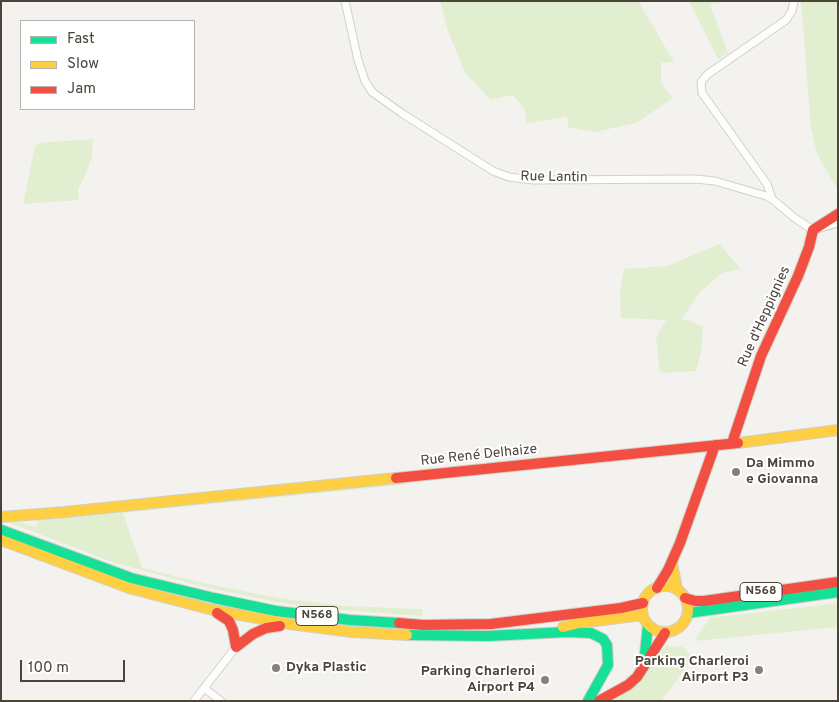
<!DOCTYPE html>
<meta charset="utf-8">
<style>
body{margin:0}
#map{position:relative;width:839px;height:702px;overflow:hidden;background:#f4f2ee;font-family:Overpass,sans-serif}
canvas{display:block}
.frame{position:absolute;inset:0;border:2px solid #4b4439;pointer-events:none}
.legend{position:absolute;left:20px;top:20px;width:175px;height:90px;box-sizing:border-box;background:#fff;border:1px solid #b7b4b0;margin:0;padding:6px 9px;list-style:none;font-size:15px;color:#4b4439}
.legend li{display:flex;align-items:center;gap:10px;height:25px}
.legend b{width:25px;border:1px solid #b7b4b0}
.scale{position:absolute;left:20px;top:660px;width:105px;height:22px;box-sizing:border-box;border:2px solid #4b4439;border-top:0;padding-left:6px;font-size:15px;line-height:18px;white-space:nowrap;color:#4b4439;-webkit-text-stroke:4px #fff;paint-order:stroke}
</style>
<div id="map">
<canvas width="839" height="702"></canvas>
<div class="frame"></div>
<ul class="legend">
<li><b style="height:6px;background:#16e098"></b>Fast</li>
<li><b style="height:6px;background:#ffcf43"></b>Slow</li>
<li><b style="height:6px;background:#f24e42"></b>Jam</li>
</ul>
<div class="scale">100 m</div>
</div>
<script>
const ctx = document.querySelector('canvas').getContext('2d');
ctx.lineJoin = 'round';
function paint(path, color) { ctx.fillStyle = color; ctx.fill(path, 'evenodd'); }
const shape = rows => new Path2D(rows.map(r => 'M' + r).join(''));
function strokePath(path, color, width, dash) { ctx.strokeStyle = color; ctx.lineWidth = width; ctx.lineCap = dash ? 'butt' : 'round'; ctx.setLineDash(dash || []); ctx.stroke(path); }
function write(font, color, halo, rows, align = 'center') {
  ctx.font = font + ' Overpass,sans-serif'; ctx.lineWidth = 4; ctx.setLineDash([]); ctx.textBaseline = 'middle'; ctx.strokeStyle = halo; ctx.fillStyle = color; for (const [text, x, y, turn = 0] of rows) {
    ctx.save(); ctx.translate(x, y); ctx.rotate((+turn || 0) * Math.PI / 180); ctx.textAlign = isNaN(turn) ? turn : align; if (halo) ctx.strokeText(text, 0, 0); ctx.fillText(text, 0, 0); ctx.restore();
  }
}
paint(shape([
 [440,1,638,1,674,62,661,63,661,83,673,98,636,123,595,132,568,127,567,117,527,123,524,108,513,95,491,100,465,73,448,31],
 [689,1,730,1,710,4,728,53,718,59],
 [801,1,838,1,838,190,817,154,811,128],
 [93,139,92,156,85,176,78,189,79,200,23,204,35,146,39,143],
 [719,244,741,269,722,273,700,292,682,319,688,320,703,327,701,352,696,371,660,373,656,338,666,320,621,318,620,290,624,269,668,266],
 [408,479,409,484,123,513,142,568,202,583,278,598,345,606,422,609,422,616,317,608,277,602,204,587,115,563,5,521,10,519,36,527,38,518],
 [838,603,838,627,694,641,710,618],
 [666,646,683,647,693,658,661,701,612,701]
]), '#e1eecf');
const street = shape([
 [345,1,358,60,365,81,372,92,403,114,493,171,509,177,533,180,695,179,715,181,766,196,772,199,796,219,813,230,838,223],
 [772,199,767,184,702,93,701,82,708,74,786,20,792,11,794,1],
 [204,688,221,701],
 [194,701,236,647]
]);
const fast = shape([
 [1,530,131,578,214,598,276,611,350,620,399,623],
 [688,613,838,592],
 [407,635,488,636,567,632,591,633,603,639,607,645,608,665,588,701],
 [644,663,648,625]
]);
const slow = shape([
 [738,443,838,430],
 [1,517,65,512,396,478],
 [1,540,129,588,213,610,290,624,352,632,407,635],
 [672,563,677,589],
 '642 609a23 23 0 1 1 46 0a23 23 0 1 1-46 0Z',
 [563,627,579,623,643,615]
]);
const jam = shape([
 [732,443,761,356,798,276,809,247,813,230,838,214],
 [396,478,738,443],
 [657,588,668,570,680,543,715,445],
 [685,598,695,601,704,601,838,582],
 [217,613,229,621,233,630,236,647,253,634,266,628,280,626],
 [399,623,423,625,491,624,621,608,643,603],
 [599,701,628,685,637,677,665,633]
]);
strokePath(street, '#d2d0cb', 9);
strokePath(fast, '#d3cfc5', 12);
strokePath(slow, '#d3cfc5', 12);
strokePath(jam, '#d3cfc5', 12);
strokePath(street, '#fdfdfc', 7);
strokePath(fast, '#16e098', 10);
strokePath(slow, '#ffcf43', 10);
strokePath(jam, '#f24e42', 10);
for (const [x, y, r, color] of [
 [736,472,5,"#868178"],
 [276,668,5,"#868178"],
 [759,670,5,"#868178"],
 [545,680,5,"#868178"]
]) { const dot = new Path2D(); dot.arc(x, y, r, 0, 2 * Math.PI); ctx.fillStyle = color; ctx.fill(dot); strokePath(dot, '#fff', 2); }
for (const [x, y, w] of [
 [761,592,42],
 [317,616,42]
]) { const box = new Path2D(); box.roundRect(x - w / 2, y - 9.5, w, 19, 4); ctx.fillStyle = '#fff'; ctx.fill(box); strokePath(box, '#4b4439', 1); }
write('bold 12px', '#4b4439', null, [
 ["N568",761,592],
 ["N568",317,616]
]);
write('14px', '#4b4439', '#fff', [
 ["Rue Lantin",554,178,1],
 ["Rue d'Heppignies",765,317,-66],
 ["Rue René Delhaize",479,456,-6]
]);
write('bold 14px', '#4b4439', '#fff', [
 ["Da Mimmo",746,464],
 ["e Giovanna",746,480],
 ["Parking Charleroi",749,662,"right"],
 ["Airport P3",749,678,"right"],
 ["Dyka Plastic",286,668],
 ["Parking Charleroi",535,672,"right"],
 ["Airport P4",535,688,"right"]
], 'left');
</script>
